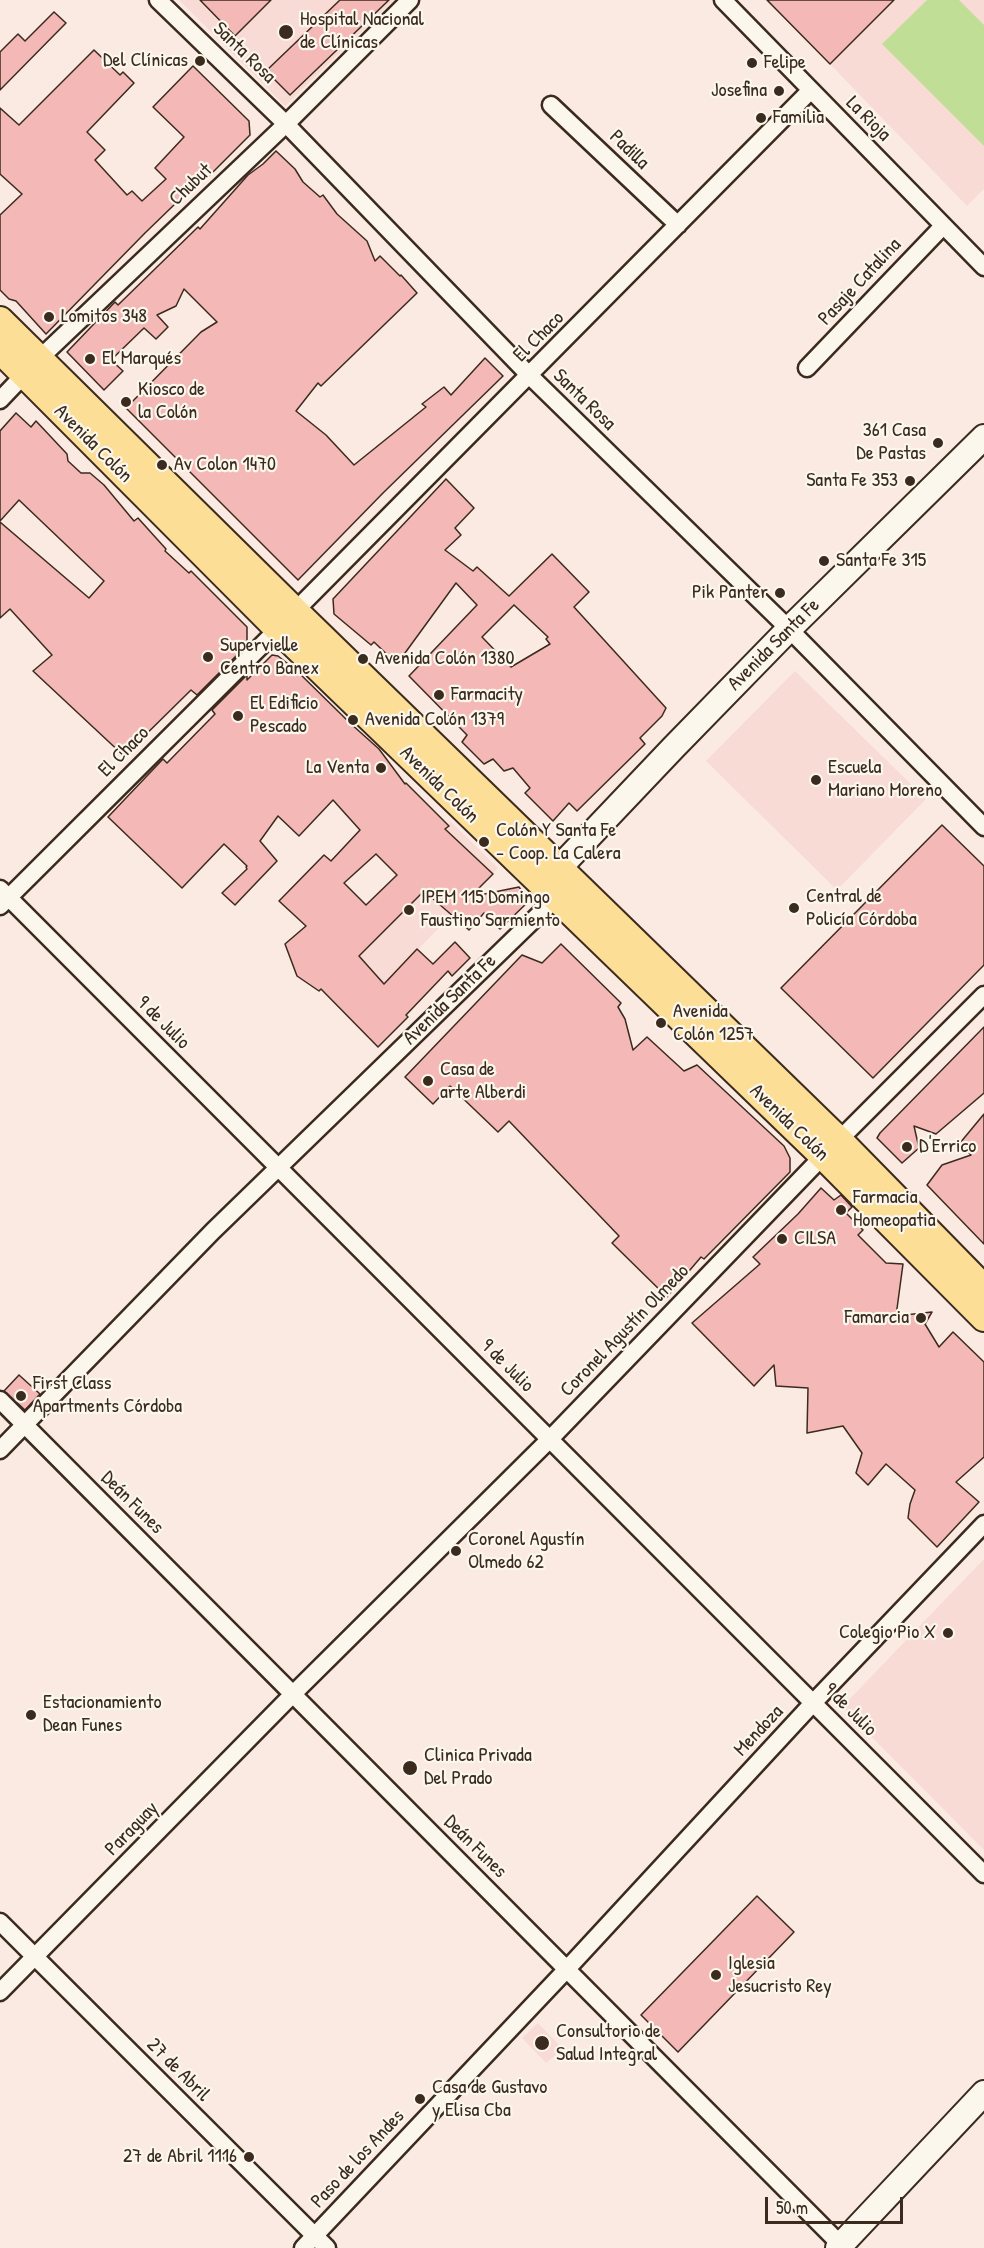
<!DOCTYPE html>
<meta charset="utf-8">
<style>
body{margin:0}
#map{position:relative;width:984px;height:2248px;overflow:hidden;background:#faeae1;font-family:"Patrick Hand",sans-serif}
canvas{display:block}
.scale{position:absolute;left:765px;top:2197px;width:138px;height:27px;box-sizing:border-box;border:3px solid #3b2a1e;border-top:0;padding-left:8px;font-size:18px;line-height:21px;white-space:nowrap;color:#3b2a1e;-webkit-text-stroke:4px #fbf7ec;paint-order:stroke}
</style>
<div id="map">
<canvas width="984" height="2248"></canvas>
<div class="scale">50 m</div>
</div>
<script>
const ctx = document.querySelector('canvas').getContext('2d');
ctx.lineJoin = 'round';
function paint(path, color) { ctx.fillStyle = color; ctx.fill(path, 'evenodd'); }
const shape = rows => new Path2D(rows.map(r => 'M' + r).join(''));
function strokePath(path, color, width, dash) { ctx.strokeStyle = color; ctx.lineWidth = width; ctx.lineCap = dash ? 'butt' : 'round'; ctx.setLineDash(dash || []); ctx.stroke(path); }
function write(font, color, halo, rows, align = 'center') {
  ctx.font = font + ' "Patrick Hand",sans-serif'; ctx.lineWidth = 4.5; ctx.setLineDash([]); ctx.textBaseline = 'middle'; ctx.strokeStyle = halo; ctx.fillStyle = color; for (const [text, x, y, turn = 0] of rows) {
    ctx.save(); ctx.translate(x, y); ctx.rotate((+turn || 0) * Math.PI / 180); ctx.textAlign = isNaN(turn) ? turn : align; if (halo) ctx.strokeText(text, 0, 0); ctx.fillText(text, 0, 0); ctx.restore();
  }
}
paint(shape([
 [179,0,394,0,285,106],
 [765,0,984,0,984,189,967,206,830,64],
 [795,671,926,799,837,890,706,761],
 [450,821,498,868,370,998,321,949,449,826],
 [984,1559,984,1850,842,1707],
 [538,2023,563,2049,546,2063,522,2038]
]), '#f8dbd4');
paint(shape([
 [927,0,959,0,984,25,984,146,882,44]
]), '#c1de96');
const building = shape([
 [200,0,271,0,235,36,200,0],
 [340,0,389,0,290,95,266,71,340,0],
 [767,0,894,0,830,64,767,0],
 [54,12,66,23,0,90,0,52,18,34,25,41,54,12],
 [94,50,120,75,123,72,134,83,87,132,105,150,95,160,127,195,132,191,142,201,166,179,155,168,184,137,153,107,193,66,249,121,250,135,208,177,206,174,145,233,46,334,16,301,9,299,0,290,0,215,22,194,0,174,0,108,19,125,94,50],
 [276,151,295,169,303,182,320,197,323,195,337,214,367,241,375,261,380,256,400,276,401,275,417,293,321,386,318,383,296,411,326,435,354,465,426,407,422,404,444,387,451,395,485,358,503,376,383,493,298,580,126,408,201,332,217,322,184,289,176,306,157,315,168,327,156,339,144,328,111,360,123,371,104,390,67,352,115,302,118,305,198,227,200,229,248,175,263,164,276,151],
 [16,413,31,427,36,421,67,454,68,461,81,473,90,473,104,485,134,521,138,518,166,549,165,551,189,573,191,571,247,627,247,645,197,695,191,690,124,756,33,671,52,655,10,609,0,618,0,522,89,598,104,581,19,500,0,521,0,431,16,413],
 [446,479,474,508,455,528,461,535,445,550,473,571,477,567,509,596,552,554,589,592,574,607,666,708,662,716,640,738,645,744,577,811,569,803,553,821,525,793,530,788,513,768,504,771,493,759,484,764,462,742,467,735,409,676,477,605,456,583,397,664,374,642,371,645,334,614,333,599,446,479],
 [514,605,548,637,546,639,550,644,511,667,482,637,514,605],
 [272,655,278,656,297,671,350,723,379,749,405,784,406,783,449,826,445,829,493,874,470,897,519,887,529,901,500,929,484,913,469,930,424,891,359,956,384,984,417,949,433,964,455,942,470,958,452,976,448,971,406,1015,408,1017,378,1047,321,989,319,991,297,976,285,944,306,926,279,901,324,855,331,861,360,830,333,800,299,836,278,816,260,841,277,861,235,905,222,893,247,869,246,867,247,866,224,844,182,888,108,817,163,759,167,763,215,714,212,710,247,675,247,680,272,655],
 [376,854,397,875,366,905,344,883,376,854],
 [942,825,984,866,984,965,873,1078,781,988,942,825],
 [561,944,621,1003,618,1007,625,1019,633,1050,647,1037,684,1071,697,1065,784,1146,790,1158,790,1172,704,1259,701,1257,667,1297,612,1243,619,1236,509,1121,498,1132,450,1086,433,1104,405,1077,522,955,542,963,561,944],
 [984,1027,984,1093,936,1134,914,1126,919,1148,902,1163,877,1138,880,1133,984,1027],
 [984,1114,984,1244,927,1185,942,1165,971,1155,960,1143,984,1114],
 [821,1188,834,1200,841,1195,852,1207,846,1213,863,1230,858,1235,886,1263,903,1264,896,1316,932,1312,925,1324,939,1347,953,1332,984,1362,984,1457,956,1482,979,1502,937,1547,908,1518,910,1504,915,1490,886,1464,868,1485,856,1473,862,1453,843,1426,807,1433,808,1388,776,1386,774,1365,754,1386,692,1323,760,1264,753,1257,798,1214,821,1188],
 [19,1375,40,1394,25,1410,4,1391,19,1375],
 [757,1896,794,1932,678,2052,641,2015,757,1896]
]);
paint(building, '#f4b8b6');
strokePath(building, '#3b2a1e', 1.5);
const street = shape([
 [158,0,286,124,530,376,789,629,984,827],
 [723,0,984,267],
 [551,105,678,225],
 [807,368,943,226],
 [0,400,39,359,286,124,410,0],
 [295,611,810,91],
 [0,889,984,1874],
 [0,906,278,629],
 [0,1400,844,2248],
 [0,1450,213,1231,556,898],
 [0,1922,327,2248],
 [0,1992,293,1694,550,1439,823,1156,984,995],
 [303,2248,567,1969,813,1703,984,1524]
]);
const secondary = shape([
 [557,887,560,867,673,748,789,629,984,437],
 [838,2248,984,2093]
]);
const primary = shape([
 [0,320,295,611,839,1140,984,1288],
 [0,350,278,629,823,1156,984,1318]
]);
strokePath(street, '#3b2a1e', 21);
strokePath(secondary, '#3b2a1e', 28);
strokePath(primary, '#3b2a1e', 30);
strokePath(street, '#fbf7ec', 16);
strokePath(secondary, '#fbf7ec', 24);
strokePath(primary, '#fcde96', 26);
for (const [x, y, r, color] of [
 [286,32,8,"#3b2a1e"],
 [200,61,6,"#3b2a1e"],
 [752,63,6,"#3b2a1e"],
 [779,91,6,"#3b2a1e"],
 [761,118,6,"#3b2a1e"],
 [49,317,6,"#3b2a1e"],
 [90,359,6,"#3b2a1e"],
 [126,402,6,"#3b2a1e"],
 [938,443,6,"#3b2a1e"],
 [162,465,6,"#3b2a1e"],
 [910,481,6,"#3b2a1e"],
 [824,561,6,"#3b2a1e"],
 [780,593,6,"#3b2a1e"],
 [208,657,6,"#3b2a1e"],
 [363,659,6,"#3b2a1e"],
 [439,695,6,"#3b2a1e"],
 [238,716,6,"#3b2a1e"],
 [353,720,6,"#3b2a1e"],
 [381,768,6,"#3b2a1e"],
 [816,780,6,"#3b2a1e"],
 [484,842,6,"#3b2a1e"],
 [794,908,6,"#3b2a1e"],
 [409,910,6,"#3b2a1e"],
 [661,1023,6,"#3b2a1e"],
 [428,1081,6,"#3b2a1e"],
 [907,1147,6,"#3b2a1e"],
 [841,1210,6,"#3b2a1e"],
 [782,1239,6,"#3b2a1e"],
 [921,1318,6,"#3b2a1e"],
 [21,1396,6,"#3b2a1e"],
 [456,1551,6,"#3b2a1e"],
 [948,1633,6,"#3b2a1e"],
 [31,1715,6,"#3b2a1e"],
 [410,1768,8,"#3b2a1e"],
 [716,1975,6,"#3b2a1e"],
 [542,2043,8,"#3b2a1e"],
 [420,2099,6,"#3b2a1e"],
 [249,2157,6,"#3b2a1e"]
]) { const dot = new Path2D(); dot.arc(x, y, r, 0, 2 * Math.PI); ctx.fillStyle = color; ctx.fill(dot); strokePath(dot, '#fbf7ec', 2); }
write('20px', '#3b2a1e', '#fbf7ec', [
 ["Hospital Nacional",300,20],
 ["de Clínicas",300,43],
 ["Del Clínicas",188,61,"right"],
 ["Felipe",764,63],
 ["Josefina",767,91,"right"],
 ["Familia",773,118],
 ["Lomitos 348",61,317],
 ["El Marqués",102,359],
 ["Kiosco de",138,390],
 ["la Colón",138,413],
 ["361 Casa",926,431,"right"],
 ["De Pastas",926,454,"right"],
 ["Av Colon 1470",174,465],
 ["Santa Fe 353",898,481,"right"],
 ["Santa Fe 315",836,561],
 ["Pik Panter",768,593,"right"],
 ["Supervielle",220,646],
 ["Centro Banex",220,669],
 ["Avenida Colón 1380",375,659],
 ["Farmacity",451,695],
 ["El Edificio",250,704],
 ["Pescado",250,727],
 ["Avenida Colón 1379",365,720],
 ["La Venta",369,768,"right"],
 ["Escuela",828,768],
 ["Mariano Moreno",828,791],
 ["Colón Y Santa Fe",496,831],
 ["- Coop. La Calera",496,854],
 ["Central de",806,897],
 ["Policía Córdoba",806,920],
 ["IPEM 115 Domingo",421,898],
 ["Faustino Sarmiento",421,921],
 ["Avenida",673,1012],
 ["Colón 1257",673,1035],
 ["Casa de",440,1070],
 ["arte Alberdi",440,1093],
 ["D'Errico",919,1147],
 ["Farmacia",853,1198],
 ["Homeopatia",853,1221],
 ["CILSA",794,1239],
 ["Famarcia",909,1318,"right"],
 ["First Class",33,1384],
 ["Apartments Córdoba",33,1407],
 ["Coronel Agustín",468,1540],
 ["Olmedo 62",468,1563],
 ["Colegio Pio X",936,1633,"right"],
 ["Estacionamiento",43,1703],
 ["Dean Funes",43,1726],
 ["Clinica Privada",424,1756],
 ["Del Prado",424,1779],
 ["Iglesia",728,1964],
 ["Jesucristo Rey",728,1987],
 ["Consultorio de",556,2032],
 ["Salud Integral",556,2055],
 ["Casa de Gustavo",432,2088],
 ["y Elisa Cba",432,2111],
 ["27 de Abril 1116",237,2157,"right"]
], 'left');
write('20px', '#3b2a1e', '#fbf7ec', [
 ["Santa Rosa",244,53,44],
 ["La Rioja",868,119,45],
 ["Padilla",629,150,44],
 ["Chubut",191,185,-44],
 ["Pasaje Catalina",860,282,-47],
 ["El Chaco",539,337,-45],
 ["Santa Rosa",584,400,44],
 ["Avenida Colón",93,444,45],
 ["Avenida Santa Fe",774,645,-45],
 ["El Chaco",124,752,-45],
 ["Avenida Colón",439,785,44],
 ["Avenida Santa Fe",450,1000,-44],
 ["9 de Julio",163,1023,45],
 ["Avenida Colón",789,1123,44],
 ["Coronel Agustín Olmedo",625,1331,-46],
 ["9 de Julio",507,1366,45],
 ["Deán Funes",132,1503,45],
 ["9 de Julio",850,1710,45],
 ["Mendoza",759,1731,-47],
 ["Paraguay",132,1829,-46],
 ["Deán Funes",475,1847,45],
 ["27 de Abril",178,2070,45],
 ["Paso de los Andes",358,2159,-47]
]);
</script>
